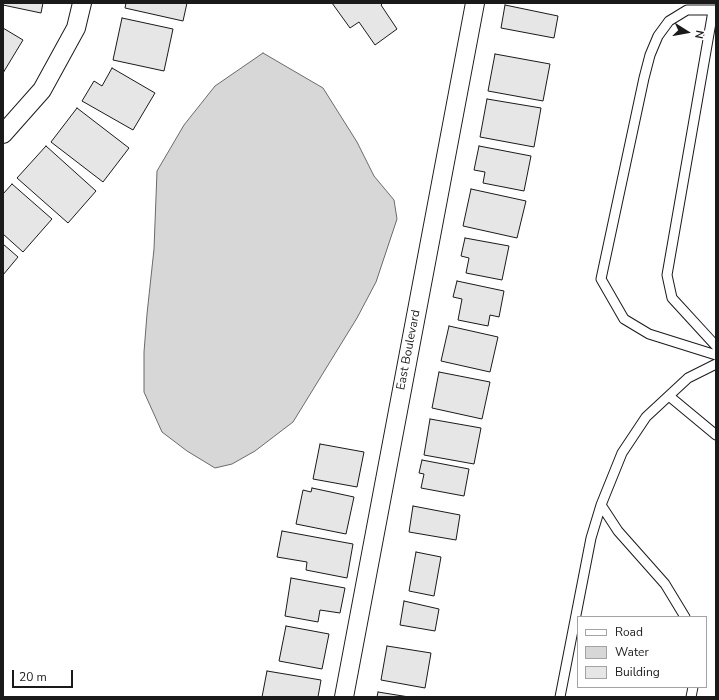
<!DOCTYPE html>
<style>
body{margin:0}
#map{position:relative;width:719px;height:700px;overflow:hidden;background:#fff;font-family:"Nunito Sans",sans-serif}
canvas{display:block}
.frame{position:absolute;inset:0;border:4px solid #1a1a1a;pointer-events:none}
.legend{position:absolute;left:577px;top:616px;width:130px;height:72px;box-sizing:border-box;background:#fff;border:1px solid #a3a3a3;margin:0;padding:5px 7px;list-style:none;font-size:12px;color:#1a1a1a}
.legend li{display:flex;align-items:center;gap:8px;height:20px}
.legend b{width:20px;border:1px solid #a3a3a3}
.north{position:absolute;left:667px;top:12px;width:40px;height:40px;-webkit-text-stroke:3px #fff;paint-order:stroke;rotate:101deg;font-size:11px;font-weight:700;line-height:16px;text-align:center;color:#1a1a1a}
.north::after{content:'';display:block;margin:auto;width:14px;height:18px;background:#1a1a1a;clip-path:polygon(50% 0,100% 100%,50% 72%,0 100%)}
.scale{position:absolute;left:12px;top:670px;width:61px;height:18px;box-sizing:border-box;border:2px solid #1a1a1a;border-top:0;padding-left:5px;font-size:12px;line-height:14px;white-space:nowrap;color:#1a1a1a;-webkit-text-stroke:3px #fff;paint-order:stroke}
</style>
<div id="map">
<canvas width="719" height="700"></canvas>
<div class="frame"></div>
<ul class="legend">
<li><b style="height:5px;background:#fff"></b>Road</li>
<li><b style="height:11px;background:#d7d7d7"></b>Water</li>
<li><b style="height:11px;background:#e6e6e6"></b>Building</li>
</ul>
<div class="north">N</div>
<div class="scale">20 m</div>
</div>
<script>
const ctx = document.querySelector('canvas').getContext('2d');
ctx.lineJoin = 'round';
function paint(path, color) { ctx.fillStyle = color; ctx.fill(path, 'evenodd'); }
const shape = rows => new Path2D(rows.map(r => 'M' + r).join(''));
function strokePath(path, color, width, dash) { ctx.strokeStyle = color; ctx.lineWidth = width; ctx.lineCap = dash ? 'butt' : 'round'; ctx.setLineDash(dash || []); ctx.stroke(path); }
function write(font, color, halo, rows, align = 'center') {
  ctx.font = font + ' "Nunito Sans",sans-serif'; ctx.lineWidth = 3; ctx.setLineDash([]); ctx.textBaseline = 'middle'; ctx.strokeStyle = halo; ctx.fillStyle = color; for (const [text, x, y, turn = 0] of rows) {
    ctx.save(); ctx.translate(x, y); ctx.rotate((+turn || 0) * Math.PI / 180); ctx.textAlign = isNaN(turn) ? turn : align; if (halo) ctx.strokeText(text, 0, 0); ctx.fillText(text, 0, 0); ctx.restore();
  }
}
const water = shape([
 [263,53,323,88,357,142,374,176,394,200,397,219,376,282,357,318,293,422,255,451,232,464,215,468,187,451,162,432,144,392,144,352,147,314,154,249,157,171,184,125,215,86,263,53]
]);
paint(water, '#d7d7d7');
strokePath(water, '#6a6a6a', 1);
const building = shape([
 [3,3,43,3,41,13,3,5,3,3],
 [126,3,187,3,183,21,125,8,126,3],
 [332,3,383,3,381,5,397,29,375,45,359,22,350,28,332,3],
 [505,5,558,16,554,38,501,28,505,5],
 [122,18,173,29,164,71,113,60,122,18],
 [3,28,23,40,3,73,3,28],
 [495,54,550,64,543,101,488,91,495,54],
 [112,68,155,93,133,130,82,101,94,81,102,86,112,68],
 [487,99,541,108,534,147,480,137,487,99],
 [77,108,129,148,103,182,51,142,77,108],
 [46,146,96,191,68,223,17,178,46,146],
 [479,146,531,156,524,191,483,183,485,172,474,170,479,146],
 [12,184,52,219,23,252,3,234,3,194,12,184],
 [471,189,526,201,517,238,463,226,471,189],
 [465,238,509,246,502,280,466,273,469,258,461,256,465,238],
 [3,244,18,257,3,275,3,244],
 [457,281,504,291,499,317,490,315,488,326,458,320,462,299,453,297,457,281],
 [449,326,498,337,490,372,441,361,449,326],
 [439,372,490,382,482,419,432,408,439,372],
 [430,419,481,428,474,464,424,455,430,419],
 [320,444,364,452,357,487,313,479,320,444],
 [422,460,469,469,464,496,421,488,424,474,419,473,422,460],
 [312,488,354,497,346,534,296,524,303,490,311,492,312,488],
 [413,506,460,515,456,540,409,532,413,506],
 [282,531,353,544,347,578,306,570,307,562,277,557,282,531],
 [416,552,441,557,434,596,409,591,416,552],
 [291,578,345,588,340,613,320,610,318,622,285,616,291,578],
 [404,601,439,609,435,631,400,625,404,601],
 [286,626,329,634,322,669,279,661,286,626],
 [387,646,431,653,425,688,381,680,387,646],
 [267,671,321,680,318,697,262,697,267,671],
 [378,692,409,697,377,697,378,692]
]);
paint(building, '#e6e6e6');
strokePath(building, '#1a1a1a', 1);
const service = shape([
 [716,10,687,10,669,21,658,36,650,55,644,78,601,279,624,319,649,334,716,355],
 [713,11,667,275,672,298,716,346],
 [669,396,716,435],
 [601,505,618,531,665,584,685,617],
 [560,697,591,538,601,505,622,453,646,417,688,378,716,364],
 [691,697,693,687]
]);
const minor = shape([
 [3,134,42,90,76,28,82,3],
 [344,697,475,3]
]);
strokePath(service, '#1a1a1a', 11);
strokePath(minor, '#1a1a1a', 20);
strokePath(service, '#fff', 9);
strokePath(minor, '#fff', 18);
write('12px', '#1a1a1a', '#fff', [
 ["East Boulevard",409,350,-79]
]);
</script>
